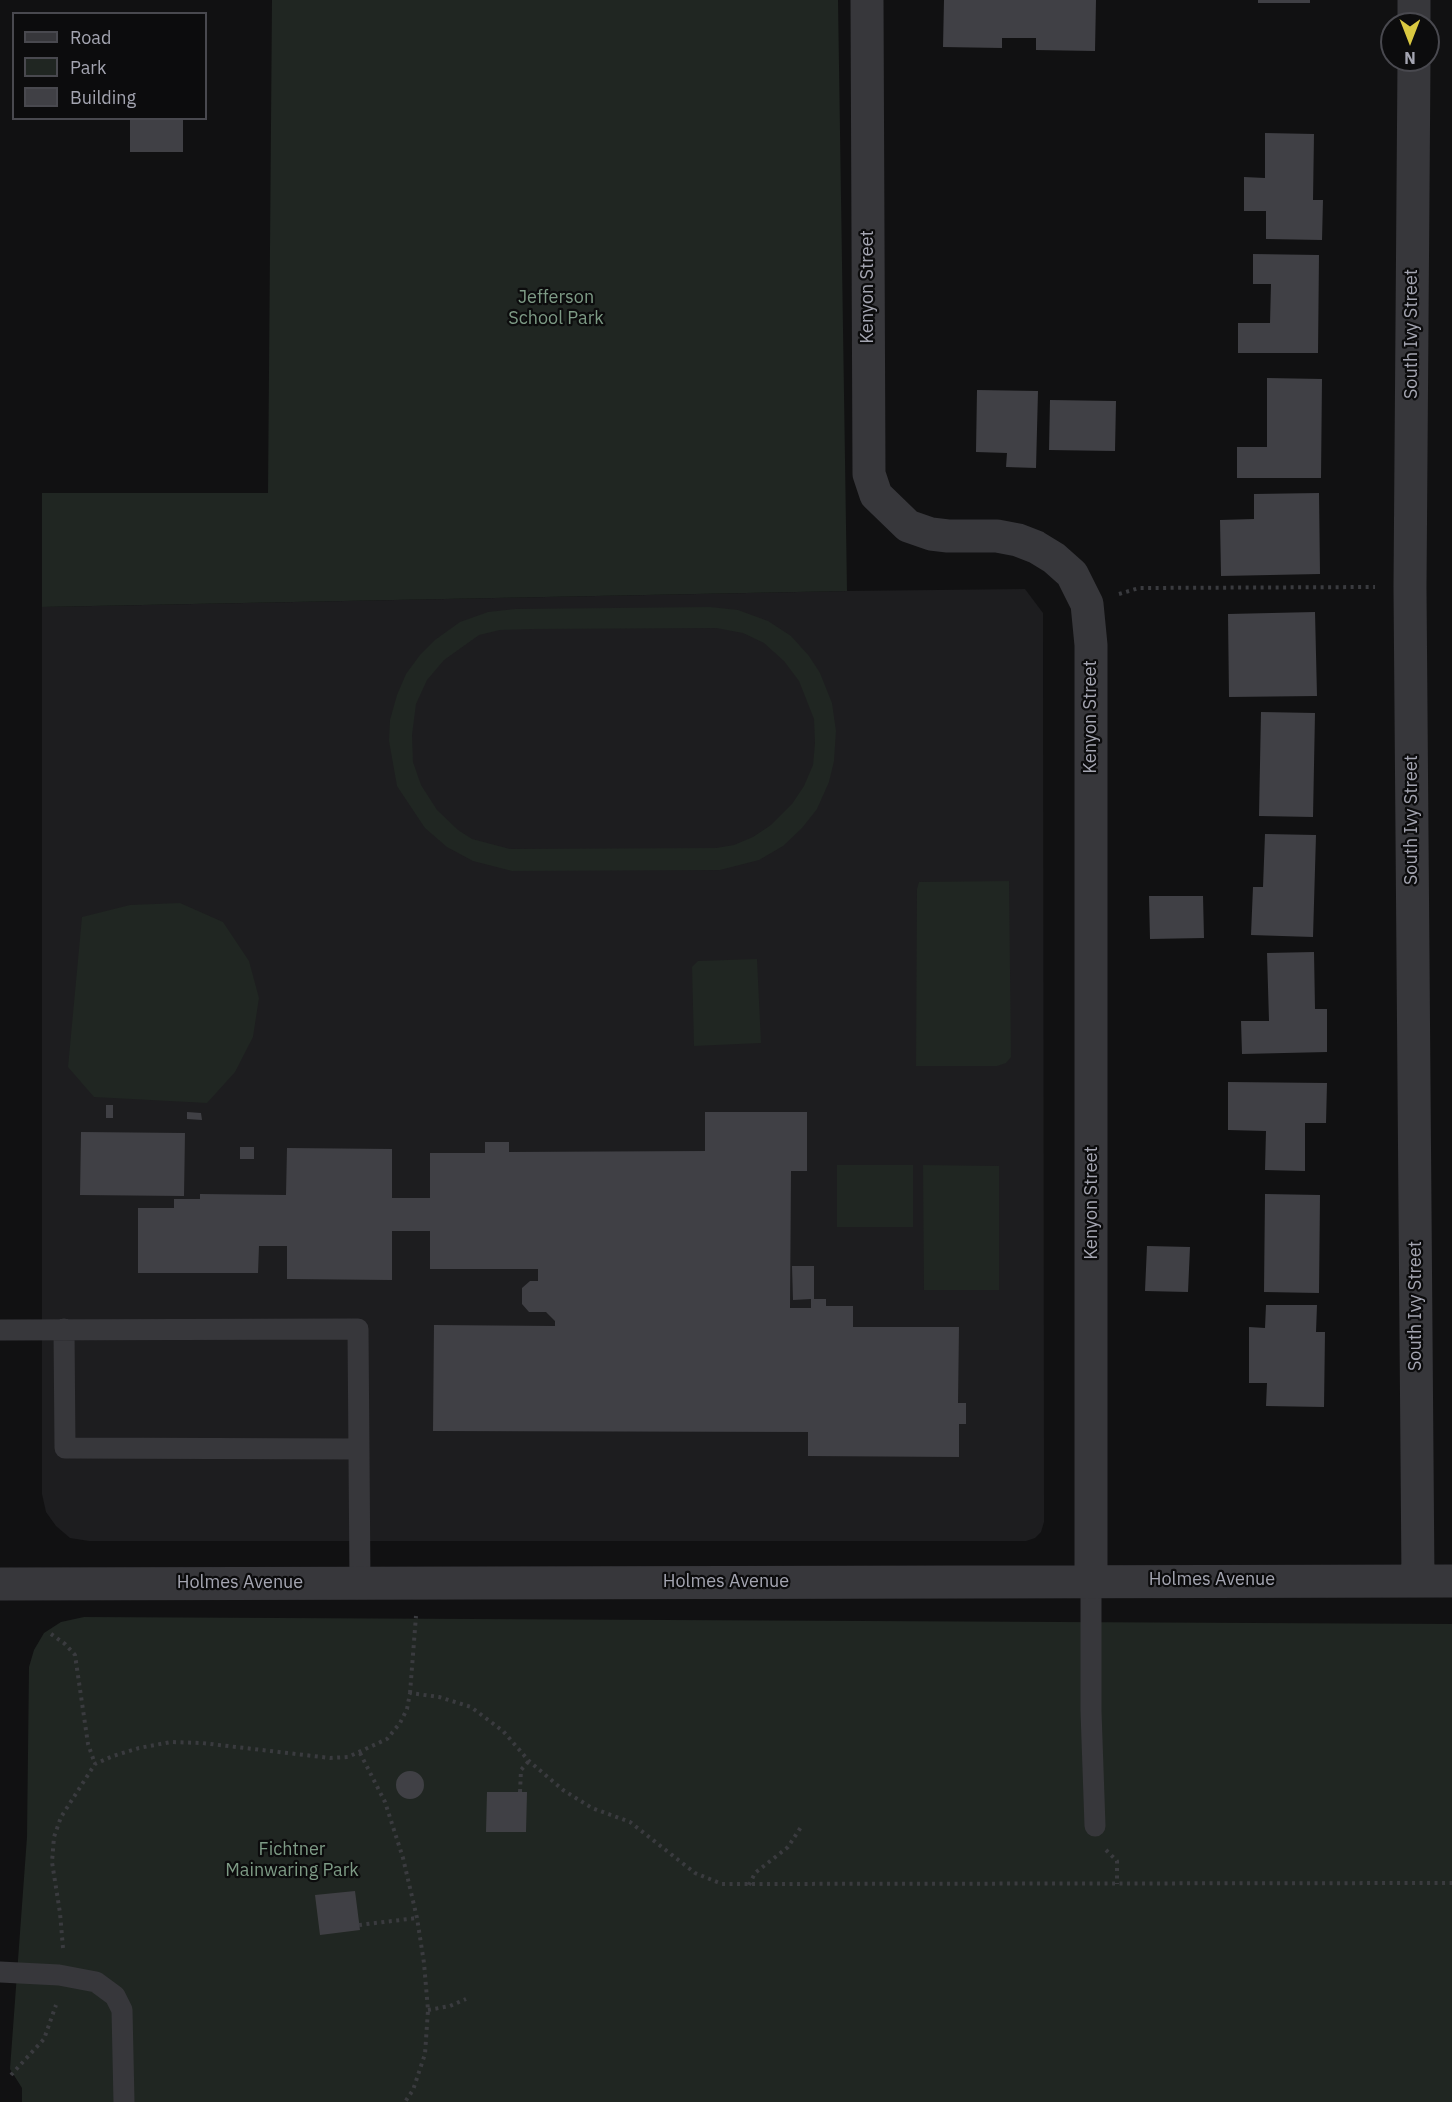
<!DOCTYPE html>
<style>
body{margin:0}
#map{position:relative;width:1452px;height:2102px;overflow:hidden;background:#111112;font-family:"IBM Plex Sans",sans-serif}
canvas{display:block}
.legend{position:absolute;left:12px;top:12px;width:195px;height:108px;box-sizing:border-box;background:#0c0c0d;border:2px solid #49494f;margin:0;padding:8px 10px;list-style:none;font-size:18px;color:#a4a5b1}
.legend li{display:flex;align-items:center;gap:12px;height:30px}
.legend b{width:30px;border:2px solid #49494f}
.north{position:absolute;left:1380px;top:12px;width:60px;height:60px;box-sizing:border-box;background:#0c0c0d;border:2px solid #49494f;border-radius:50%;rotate:180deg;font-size:16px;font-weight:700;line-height:24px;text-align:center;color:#a4a5b1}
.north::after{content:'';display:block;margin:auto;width:21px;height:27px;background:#dac941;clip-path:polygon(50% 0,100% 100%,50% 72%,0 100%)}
</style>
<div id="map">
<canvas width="1452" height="2102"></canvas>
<ul class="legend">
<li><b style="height:8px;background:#37373b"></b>Road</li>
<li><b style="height:16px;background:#202622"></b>Park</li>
<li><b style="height:16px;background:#404045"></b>Building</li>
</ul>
<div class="north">N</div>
</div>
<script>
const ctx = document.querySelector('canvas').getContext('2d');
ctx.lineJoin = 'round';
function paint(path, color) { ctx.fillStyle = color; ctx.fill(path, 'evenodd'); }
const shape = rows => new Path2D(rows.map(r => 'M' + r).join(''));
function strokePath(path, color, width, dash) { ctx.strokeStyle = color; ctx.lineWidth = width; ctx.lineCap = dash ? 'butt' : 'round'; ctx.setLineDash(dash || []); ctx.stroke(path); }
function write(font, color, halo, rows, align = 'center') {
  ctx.font = font + ' "IBM Plex Sans",sans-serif'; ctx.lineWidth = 4.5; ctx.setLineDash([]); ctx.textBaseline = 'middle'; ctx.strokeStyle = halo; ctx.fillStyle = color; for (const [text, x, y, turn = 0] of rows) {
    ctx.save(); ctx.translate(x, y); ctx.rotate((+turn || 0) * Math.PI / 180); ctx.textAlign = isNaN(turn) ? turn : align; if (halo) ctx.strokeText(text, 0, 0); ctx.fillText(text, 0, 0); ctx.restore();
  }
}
paint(shape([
 [1025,589,1043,613,1044,1522,1041,1532,1035,1538,1026,1541,89,1541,70,1538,56,1526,46,1512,42,1494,42,607,847,591]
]), '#1d1d1f');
paint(shape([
 [272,0,838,0,847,591,42,607,42,493,268,493],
 [710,607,738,610,768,621,791,636,809,656,820,673,832,703,836,731,834,761,829,782,817,809,802,828,783,846,759,860,720,870,512,871,473,861,447,847,425,828,397,786,389,741,390,720,397,695,406,674,420,655,435,640,460,622,488,612,515,609],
 [716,628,743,633,764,643,784,661,799,681,814,719,815,743,813,765,804,786,792,804,771,825,753,837,734,845,716,848,510,849,472,839,458,830,437,810,421,785,413,762,412,735,416,704,427,680,444,660,479,635,500,630,533,629],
 [1009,881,1011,1057,1006,1063,997,1066,916,1066,917,889,919,882],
 [180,903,223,922,249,961,259,998,253,1037,235,1072,207,1103,94,1097,68,1067,82,917,130,905],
 [757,959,761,1043,694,1046,692,967,698,961],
 [837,1165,913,1165,913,1227,837,1227],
 [923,1165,999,1166,999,1290,924,1290],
 [84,1617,1452,1624,1452,2102,22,2102,22,2088,10,2069,27,1837,29,1667,34,1650,44,1633,61,1622]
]), '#202622');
paint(shape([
 [944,0,1096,0,1095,51,1036,50,1036,38,1002,38,1002,48,943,47],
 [1258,0,1310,0,1310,3,1258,3],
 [130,118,183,118,183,152,130,152],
 [1265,133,1314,134,1313,200,1323,200,1322,240,1266,239,1266,211,1244,211,1244,177,1265,178],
 [1253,254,1319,255,1318,353,1238,353,1238,323,1270,323,1271,284,1253,284],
 [1267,378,1322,379,1321,478,1237,478,1237,447,1267,447],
 [977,390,1038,391,1036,468,1006,467,1007,453,976,452],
 [1050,400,1116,401,1115,451,1049,450],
 [1319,493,1320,574,1221,576,1220,520,1254,519,1254,494],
 [1315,612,1317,696,1229,697,1228,614],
 [1261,712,1315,713,1313,817,1259,816],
 [1265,834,1316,835,1313,937,1251,935,1253,887,1263,887],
 [1149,896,1203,896,1204,938,1150,939],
 [1314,952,1315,1009,1327,1009,1327,1052,1242,1054,1241,1021,1269,1021,1267,953],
 [1228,1082,1327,1083,1326,1123,1305,1123,1305,1171,1265,1170,1266,1131,1228,1130],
 [106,1105,113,1105,113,1118,106,1118],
 [187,1112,201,1113,202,1120,187,1119],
 [705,1112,807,1112,807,1171,791,1171,790,1308,811,1308,811,1299,793,1300,792,1266,814,1266,814,1299,826,1299,826,1306,853,1306,853,1327,959,1327,958,1403,966,1403,966,1424,959,1424,959,1457,808,1456,808,1432,433,1431,434,1325,555,1326,555,1321,546,1312,529,1312,522,1304,522,1288,530,1281,538,1281,538,1269,430,1269,430,1231,392,1231,392,1280,287,1279,287,1246,259,1246,258,1273,138,1273,138,1208,174,1208,174,1199,200,1199,200,1194,286,1195,287,1148,392,1149,392,1198,430,1198,430,1153,485,1153,485,1142,509,1142,509,1152,705,1151],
 [81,1132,185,1133,184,1196,80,1195],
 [240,1147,254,1147,254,1159,240,1159],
 [1265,1194,1320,1195,1319,1293,1264,1292],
 [1147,1246,1190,1247,1188,1292,1145,1291],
 [1266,1305,1317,1305,1316,1332,1325,1332,1324,1407,1266,1406,1267,1383,1249,1383,1249,1327,1265,1328],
 '396 1785a14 14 0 1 1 28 0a14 14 0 1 1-28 0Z',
 [487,1792,527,1792,526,1832,486,1832],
 [355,1891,360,1930,320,1935,315,1895]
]), '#404045');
strokePath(shape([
 [1119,594,1139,588,1375,587],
 [51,1634,65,1644,75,1655,88,1744,95,1764],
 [410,1693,416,1616],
 [360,1753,385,1802,403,1858,417,1918,424,1963,428,2010,425,2054,413,2090,405,2102],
 [520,1792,521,1770,529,1761],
 [1106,1850,1117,1861,1117,1884],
 [749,1885,755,1873,788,1847,801,1827],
 [359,1925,417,1918],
 [63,1948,60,1913,52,1862,54,1837,61,1817,95,1764,113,1756,139,1748,171,1742,202,1743,330,1758,348,1757,387,1739,400,1723,407,1709,410,1693,439,1697,471,1707,503,1731,529,1761,563,1790,592,1808,630,1822,695,1873,722,1884,1452,1883],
 [428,2010,450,2006,466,1999],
 [11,2075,44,2039,56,2005]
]), '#3a3b3f', 4, [3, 4.5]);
strokePath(shape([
 [64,1329,65,1448,359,1449],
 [0,1330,358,1329,360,1583],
 [1091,1580,1091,1711,1095,1826],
 [0,1972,59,1975,96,1982,115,1996,122,2010,124,2102]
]), '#37373b', 21);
strokePath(shape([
 [867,0,869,474,876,495,908,526,931,534,948,536,997,536,1018,540,1036,547,1054,558,1072,574,1087,604,1091,645,1091,1580],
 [1414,24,1414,0],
 [1414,60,1410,587,1418,1581],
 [0,1584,1452,1581]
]), '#37373b', 33);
write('18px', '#a4a5b1', '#0c0c0d', [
 ["Kenyon Street",868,287,-90],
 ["South Ivy Street",1412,334,-90],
 ["Kenyon Street",1091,717,-90],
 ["South Ivy Street",1412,820,-90],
 ["Kenyon Street",1092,1203,-90],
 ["South Ivy Street",1416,1306,-90],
 ["Holmes Avenue",1212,1580],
 ["Holmes Avenue",726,1582],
 ["Holmes Avenue",240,1583]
]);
write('18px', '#7d9a85', '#0c0c0d', [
 ["Jefferson",556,298],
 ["School Park",556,319],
 ["Fichtner",292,1850],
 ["Mainwaring Park",292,1871]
]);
</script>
